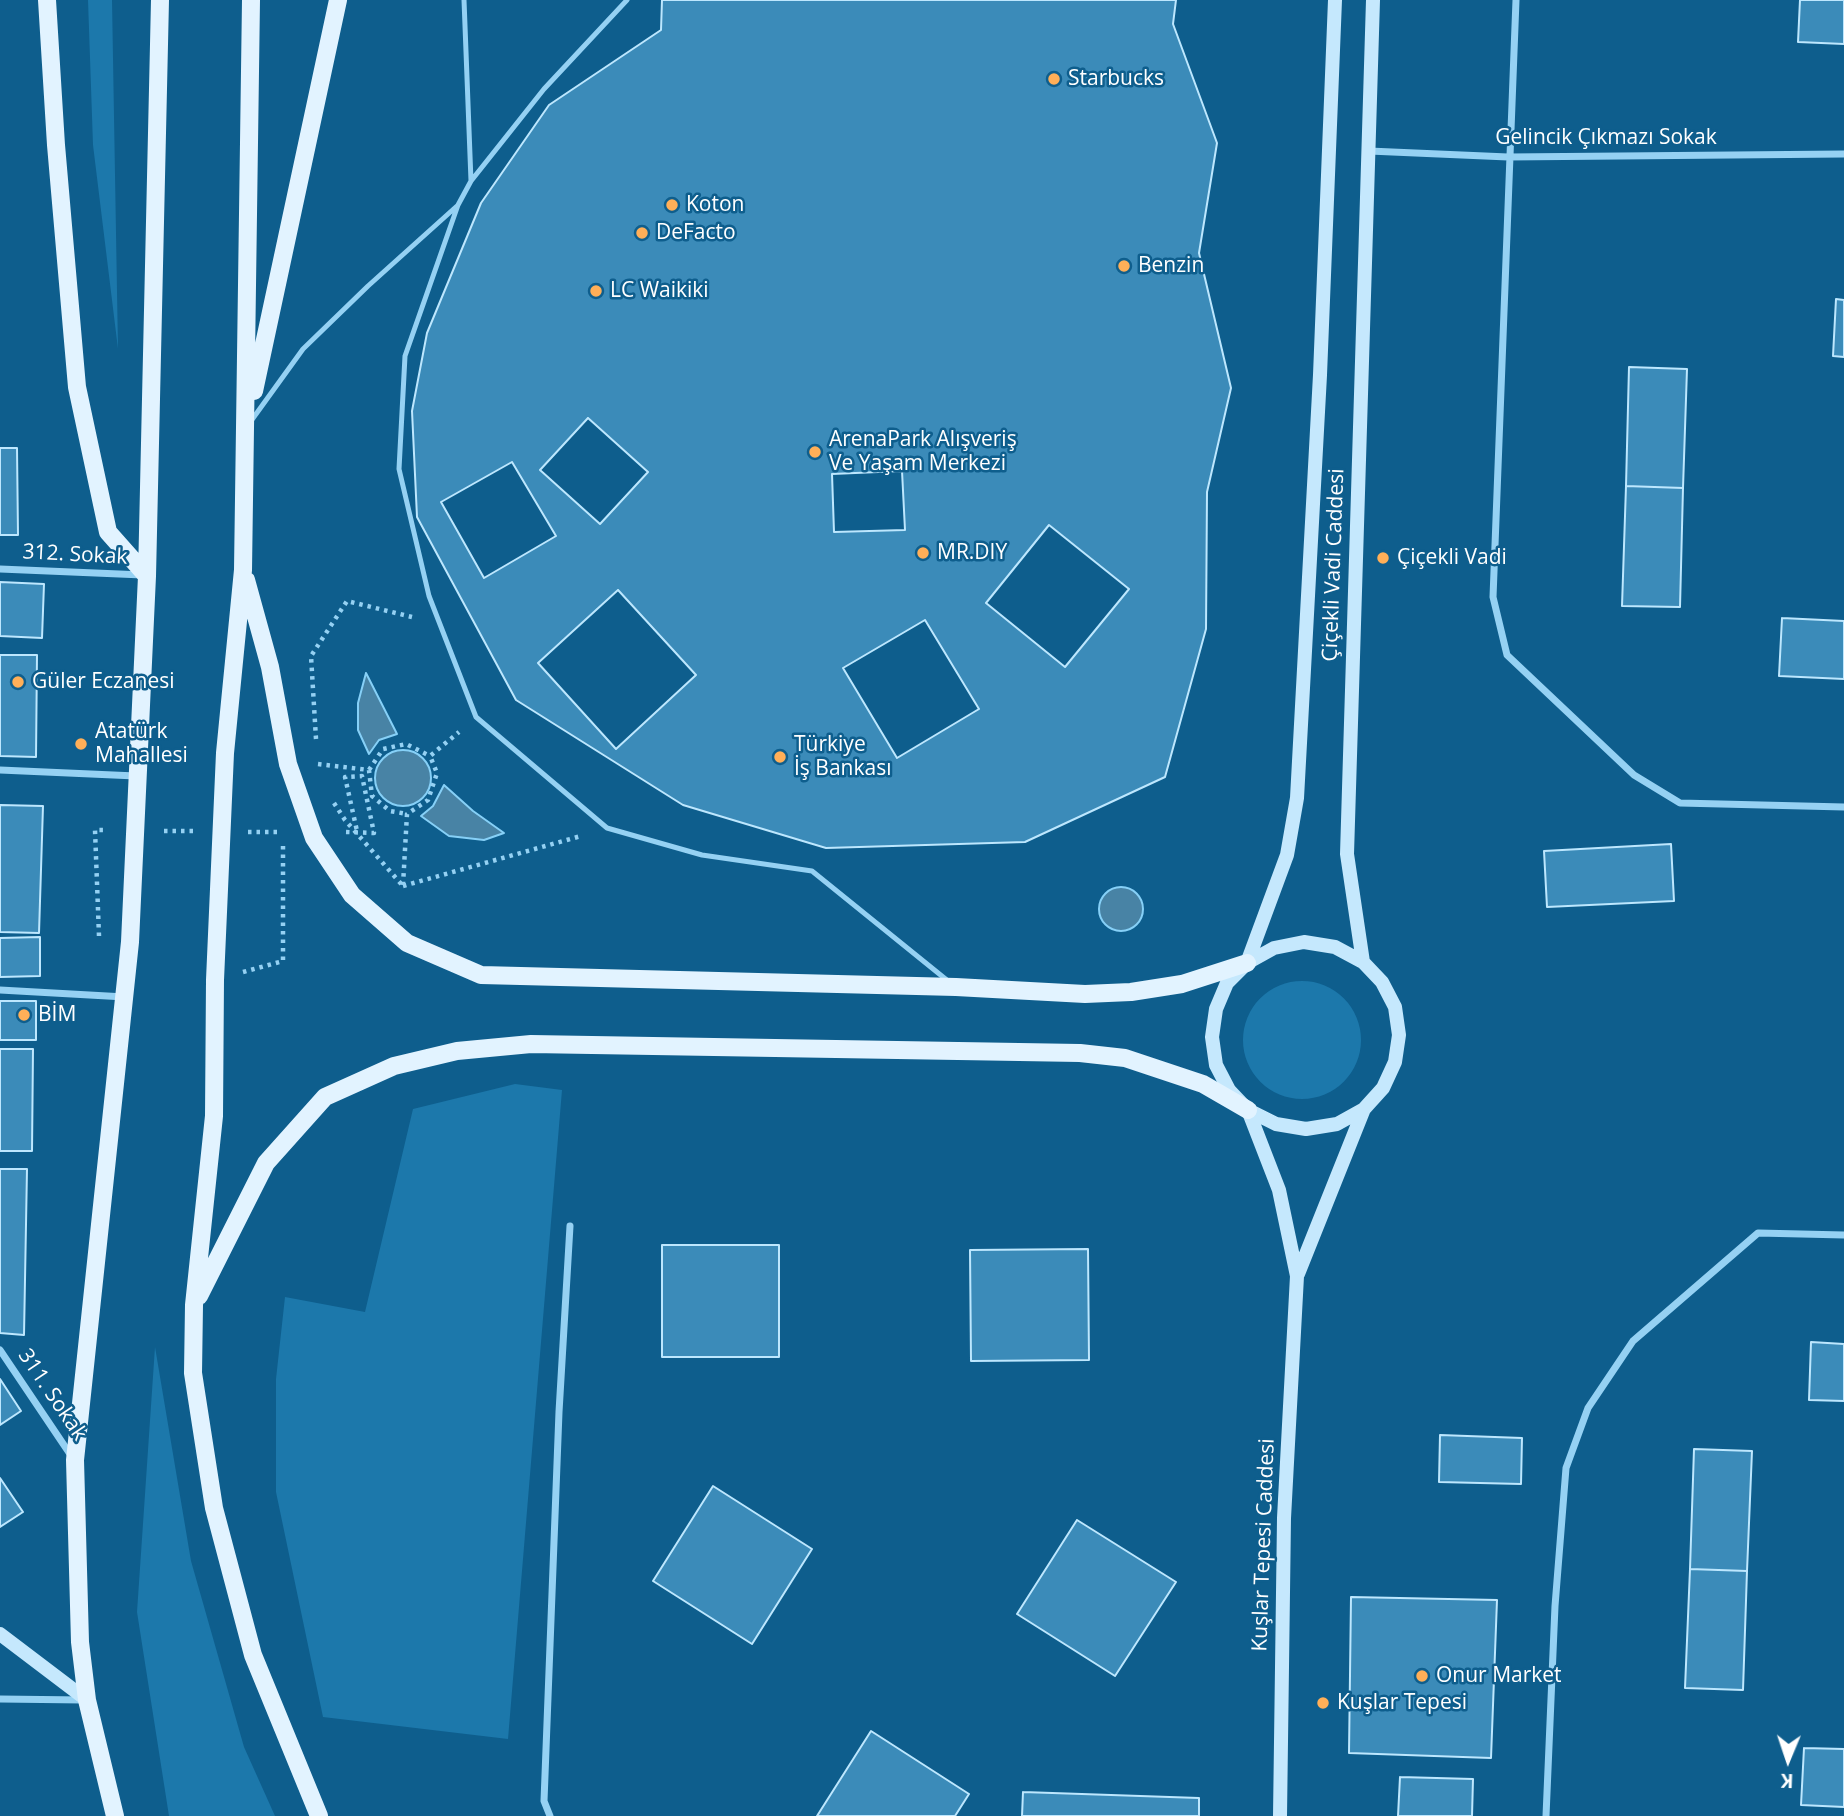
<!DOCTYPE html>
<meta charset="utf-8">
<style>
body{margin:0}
#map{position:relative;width:1844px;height:1816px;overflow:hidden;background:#0e5e8d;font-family:"Open Sans",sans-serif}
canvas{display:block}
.north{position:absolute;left:1753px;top:1725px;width:70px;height:70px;-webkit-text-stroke:5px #0e5e8d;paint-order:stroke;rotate:182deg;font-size:19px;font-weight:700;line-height:28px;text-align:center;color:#fff}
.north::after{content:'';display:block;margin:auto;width:24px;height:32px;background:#fff;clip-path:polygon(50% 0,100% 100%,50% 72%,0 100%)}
</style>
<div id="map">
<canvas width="1844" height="1816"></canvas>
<div class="north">K</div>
</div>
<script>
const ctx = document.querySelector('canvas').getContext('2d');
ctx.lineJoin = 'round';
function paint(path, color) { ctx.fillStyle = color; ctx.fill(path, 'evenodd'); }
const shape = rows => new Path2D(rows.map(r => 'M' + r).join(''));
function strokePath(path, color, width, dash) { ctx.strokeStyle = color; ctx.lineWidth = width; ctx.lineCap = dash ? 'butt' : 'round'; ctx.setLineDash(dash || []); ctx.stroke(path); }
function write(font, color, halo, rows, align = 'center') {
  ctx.font = font + ' "Open Sans",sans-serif'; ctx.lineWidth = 5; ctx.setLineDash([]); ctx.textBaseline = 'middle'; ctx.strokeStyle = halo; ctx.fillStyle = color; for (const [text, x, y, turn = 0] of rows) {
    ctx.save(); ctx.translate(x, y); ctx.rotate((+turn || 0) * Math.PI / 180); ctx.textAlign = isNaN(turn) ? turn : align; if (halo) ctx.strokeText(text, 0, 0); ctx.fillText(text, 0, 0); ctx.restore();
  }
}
paint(shape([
 [88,0,112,0,118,349,93,145],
 '1243 1040a59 59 0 1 1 118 0a59 59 0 1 1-118 0Z',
 [515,1084,562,1090,508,1739,323,1717,276,1492,276,1379,285,1297,365,1312,413,1109],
 [155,1347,191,1561,244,1747,275,1816,169,1816,137,1612]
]), '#1c78ab');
const water = shape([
 [366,673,397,734,379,740,369,754,358,730,358,703,366,673],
 '375 778a28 28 0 1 1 56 0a28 28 0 1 1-56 0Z',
 [444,785,473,811,504,833,484,840,449,836,421,816,433,806,444,785],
 '1099 909a22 22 0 1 1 44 0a22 22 0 1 1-44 0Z'
]);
paint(water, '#4883a5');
strokePath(water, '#86d0f7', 2);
const building = shape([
 [662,0,1176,0,1173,24,1217,143,1199,253,1231,388,1207,492,1206,629,1165,777,1025,842,826,848,683,805,516,700,417,517,412,411,427,333,481,203,549,105,661,30,662,0],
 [1800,0,1844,0,1844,44,1798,42,1800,0],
 [1836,299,1844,300,1844,357,1833,356,1836,299],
 [1629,367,1687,369,1683,488,1626,486,1629,367],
 [588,418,648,472,600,524,540,470,588,418],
 [0,448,17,448,18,535,0,535,0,448],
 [512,462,556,536,484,578,441,502,512,462],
 [902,471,905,530,834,532,832,474,902,471],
 [1626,486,1683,488,1680,607,1622,606,1626,486],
 [1049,525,1129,589,1065,667,986,603,1049,525],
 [0,582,44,584,42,638,0,636,0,582],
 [618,590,696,675,616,749,538,663,618,590],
 [1782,618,1844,621,1844,679,1779,676,1782,618],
 [925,620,979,709,897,758,843,668,925,620],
 [0,655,37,655,36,757,0,756,0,655],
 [0,805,43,806,39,933,0,932,0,805],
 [1671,844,1674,901,1547,907,1544,851,1671,844],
 [40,937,40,976,0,977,0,938,40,937],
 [0,1001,36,1001,36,1040,0,1040,0,1001],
 [0,1049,33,1049,32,1151,0,1151,0,1049],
 [0,1169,27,1169,24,1335,0,1333,0,1169],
 [662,1245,779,1245,779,1357,662,1357,662,1245],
 [1088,1249,1089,1360,971,1361,970,1250,1088,1249],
 [1811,1342,1844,1344,1844,1401,1809,1400,1811,1342],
 [0,1379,21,1411,0,1425,0,1379],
 [1440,1435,1522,1438,1521,1484,1439,1482,1440,1435],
 [1694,1449,1752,1451,1747,1571,1690,1569,1694,1449],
 [0,1478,23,1512,0,1527,0,1478],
 [713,1486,812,1549,752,1644,653,1581,713,1486],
 [1077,1520,1176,1582,1115,1676,1017,1614,1077,1520],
 [1690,1569,1747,1571,1743,1690,1685,1688,1690,1569],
 [1351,1597,1497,1600,1491,1758,1349,1753,1351,1597],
 [871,1731,969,1794,955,1816,817,1816,871,1731],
 [1804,1748,1844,1749,1844,1807,1801,1805,1804,1748],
 [1400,1777,1473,1779,1472,1816,1398,1816,1400,1777],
 [1023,1792,1199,1798,1199,1816,1022,1816,1023,1792]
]);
paint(building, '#3b8bb9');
strokePath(building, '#bde7fe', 2);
strokePath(shape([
 [316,739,311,656,347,601,412,617],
 [318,764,369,770,372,796,390,811,407,814],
 [369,770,383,749,406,744,430,756],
 [334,803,345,820,403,886],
 [164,831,193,831],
 [248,832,281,832],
 [346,832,374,833,362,776,345,777,357,831],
 [403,885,407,814,428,800,437,773,430,756,459,732],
 [403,886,581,836],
 [99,936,95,830,106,830],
 [243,972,283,961,283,843]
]), '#95d1f3', 4.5, [3.5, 5]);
strokePath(shape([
 [464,0,471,181],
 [627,0,544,89,471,181,458,205,405,356,399,469,429,596,476,717,607,828,702,855,812,871,948,981],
 [251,421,303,349,368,286,457,206]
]), '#95d1f3', 5);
strokePath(shape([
 [1516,0,1493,597,1507,655,1634,775,1680,803,1844,807],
 [1369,151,1508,157,1844,154],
 [0,569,143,575],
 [0,770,136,776],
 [0,990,125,997],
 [0,1350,72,1457],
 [0,1699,83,1700],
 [550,1816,544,1801,559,1412,570,1226],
 [1546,1816,1555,1606,1566,1468,1588,1408,1633,1341,1758,1233,1844,1235]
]), '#95d1f3', 7);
strokePath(shape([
 [1363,962,1335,947,1304,942,1274,948,1247,963,1227,983,1216,1009,1212,1037,1216,1065,1229,1090,1248,1110,1276,1124,1306,1129,1337,1124,1364,1109,1383,1088,1395,1062,1399,1035,1395,1007,1382,982,1363,962,1347,854,1373,0],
 [1247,963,1287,855,1297,798,1320,375,1335,0],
 [1248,1110,1279,1190,1297,1276,1284,1518,1280,1816],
 [1298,1274,1364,1109],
 [0,1634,87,1700]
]), '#c5e8fd', 14);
strokePath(shape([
 [47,0,56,145,77,387,108,532,147,576],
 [251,0,243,570,225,753,215,980,214,1116,194,1305,193,1373,214,1508,253,1655,319,1816],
 [254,391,338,0],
 [246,580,270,667,288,764,314,838,352,895,407,943,481,975,956,987,1085,994,1131,992,1182,984,1247,963],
 [199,1296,266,1163,325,1097,394,1066,457,1051,531,1044,1080,1053,1125,1058,1203,1084,1248,1110],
 [115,1816,87,1700,80,1642,75,1460,130,942,147,576,160,0]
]), '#e2f3ff', 18);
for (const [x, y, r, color] of [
 [1054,79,7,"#ffaf58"],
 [672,205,7,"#ffaf58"],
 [642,233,7,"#ffaf58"],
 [1124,266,7,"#ffaf58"],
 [596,291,7,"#ffaf58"],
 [815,452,7,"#ffaf58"],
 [923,553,7,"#ffaf58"],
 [1383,558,7,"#ffaf58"],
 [18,682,7,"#ffaf58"],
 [81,744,7,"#ffaf58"],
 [780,757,7,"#ffaf58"],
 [24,1015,7,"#ffaf58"],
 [1422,1676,7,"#ffaf58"],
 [1323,1703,7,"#ffaf58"]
]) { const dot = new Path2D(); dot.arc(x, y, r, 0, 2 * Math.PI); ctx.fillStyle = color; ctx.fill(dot); strokePath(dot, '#0e5e8d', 2.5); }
write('21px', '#fff', '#0e5e8d', [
 ["Starbucks",1068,79],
 ["Koton",686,205],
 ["DeFacto",656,233],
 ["Benzin",1138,266],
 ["LC Waikiki",610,291],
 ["ArenaPark Alışveriş",829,440],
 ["Ve Yaşam Merkezi",829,464],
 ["MR.DIY",937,553],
 ["Çiçekli Vadi",1397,558],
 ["Güler Eczanesi",32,682],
 ["Atatürk",95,732],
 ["Mahallesi",95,756],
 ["Türkiye",794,745],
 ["İş Bankası",794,769],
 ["BİM",38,1015],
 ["Onur Market",1436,1676],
 ["Kuşlar Tepesi",1337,1703]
], 'left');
write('21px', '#fff', '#0e5e8d', [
 ["Gelincik Çıkmazı Sokak",1606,138],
 ["312. Sokak",75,555,3],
 ["Çiçekli Vadi Caddesi",1334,565,-88],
 ["311. Sokak",52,1395,56],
 ["Kuşlar Tepesi Caddesi",1264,1545,-88]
]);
</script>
